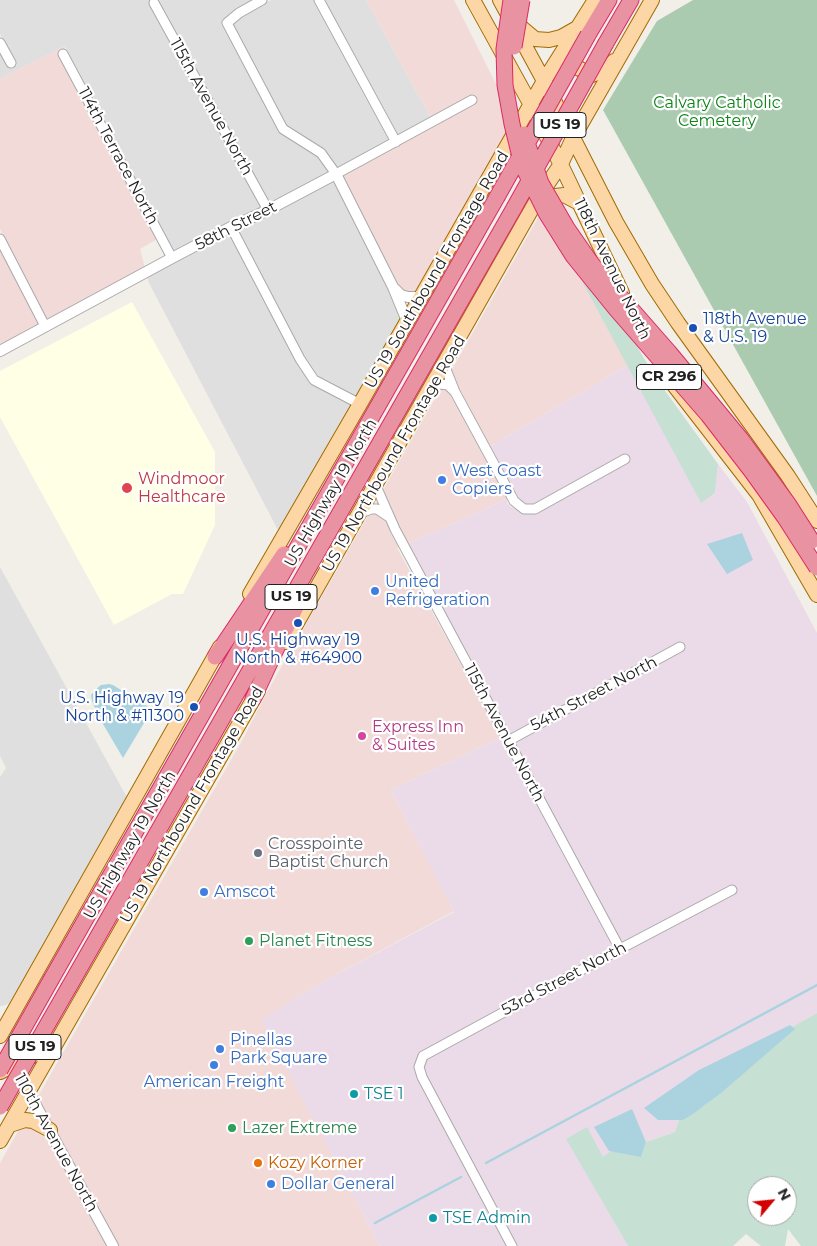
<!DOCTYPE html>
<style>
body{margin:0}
#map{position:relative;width:817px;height:1246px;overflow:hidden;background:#f2efe9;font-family:Montserrat,sans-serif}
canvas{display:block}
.north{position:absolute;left:747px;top:1176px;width:50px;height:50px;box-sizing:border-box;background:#fff;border:1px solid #a7a7a7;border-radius:50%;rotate:62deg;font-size:14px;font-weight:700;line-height:20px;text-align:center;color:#222}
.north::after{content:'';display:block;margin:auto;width:18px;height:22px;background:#d40000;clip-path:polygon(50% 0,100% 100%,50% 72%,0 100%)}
</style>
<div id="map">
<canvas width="817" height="1246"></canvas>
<div class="north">N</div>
</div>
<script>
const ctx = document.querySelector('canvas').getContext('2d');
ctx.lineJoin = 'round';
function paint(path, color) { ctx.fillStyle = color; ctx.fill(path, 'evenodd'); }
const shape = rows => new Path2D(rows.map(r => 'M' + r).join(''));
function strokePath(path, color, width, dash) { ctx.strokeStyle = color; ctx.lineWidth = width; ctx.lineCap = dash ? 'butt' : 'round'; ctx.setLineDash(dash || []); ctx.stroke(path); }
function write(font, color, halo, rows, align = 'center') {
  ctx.font = font + ' Montserrat,sans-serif'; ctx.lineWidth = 4.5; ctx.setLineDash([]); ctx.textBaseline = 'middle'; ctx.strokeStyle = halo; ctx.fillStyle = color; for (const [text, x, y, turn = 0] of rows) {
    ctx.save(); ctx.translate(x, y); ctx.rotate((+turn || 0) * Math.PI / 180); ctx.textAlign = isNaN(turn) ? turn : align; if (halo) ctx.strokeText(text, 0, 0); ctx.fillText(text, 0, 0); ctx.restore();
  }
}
paint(shape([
 [0,0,151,0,149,2,262,209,174,252,65,46,0,79,0,52,9,69,17,65,0,34],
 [158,0,254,0,222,22,221,24,279,131,318,156,329,173,270,205],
 [271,0,314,0,391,141,338,168,324,149,286,126,233,24,241,16],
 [325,0,366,0,431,118,399,137],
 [334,180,389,289,402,321,359,398,318,376,304,356,237,229],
 [229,233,296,361,312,383,354,406,280,534,149,283,147,276],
 [0,567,129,801,17,997,8,1004,2,1006,0,1006,0,777,6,768,0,756]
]), '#e0dfdf');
paint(shape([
 [366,0,454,0,499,90,511,131,416,293,404,292,397,284,342,175,478,101,474,94,431,118],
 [65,46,67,50,65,48,58,52,157,239,140,249,145,268,47,320,0,229,0,79],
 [539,216,555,231,628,365,489,447,451,371],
 [0,249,39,324,0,346],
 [441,388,446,389,451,394,507,499,408,544,394,517,393,511,383,490],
 [372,513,377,513,386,521,399,547,397,548,501,737,391,790,454,911,324,981,262,1020,380,1246,118,1246,37,1098,243,739,266,694,369,514],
 [25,1124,46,1133,107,1246,0,1246,0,1163,21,1126]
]), '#f2dad9');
paint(shape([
 [628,365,701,502,715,493,718,464,747,502,817,633,817,1013,792,1027,790,1025,658,1120,679,1120,675,1132,646,1142,631,1109,609,1150,611,1151,603,1158,567,1139,628,1246,518,1246,426,1075,424,1067,427,1059,622,952,737,891,733,884,622,943,514,742,686,648,682,641,510,735,408,544,507,499,507,503,511,507,521,512,537,513,631,460,627,453,534,505,526,505,517,499,489,447],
 [501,737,614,947,431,1047,421,1053,415,1069,423,1090,507,1246,380,1246,261,1020,324,981,454,912,391,790]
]), '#ebdbe8');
paint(shape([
 [132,302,215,452,215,525,183,594,172,594,114,625,0,417,0,371]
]), '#ffffe5');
paint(shape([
 [555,231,610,300,655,377,718,464,715,493,701,503],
 [817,1013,817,1246,801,1246,788,1229,785,1246,761,1246,746,1234,733,1246,628,1246,566,1139,587,1127,603,1157,611,1151,641,1156,646,1142,675,1132,679,1120,683,1120,705,1105,794,1029,792,1027],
 [757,1186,787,1186,787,1216,757,1216]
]), '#c6e0d4');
paint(shape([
 [693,0,817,0,817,496,603,110,657,21]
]), '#aacbaf');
paint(shape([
 [742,533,753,560,727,574,707,544],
 [109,684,113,685,150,708,144,723,123,758,100,719,92,701,91,695,95,690,101,685],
 [790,1025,795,1029,721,1093,693,1114,683,1120,658,1120,644,1108,699,1070],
 [632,1109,646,1142,641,1157,609,1151,594,1127]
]), '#aad3df');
strokePath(shape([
 [486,1163,817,985],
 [375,1223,461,1177]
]), '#aad3df', 2.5);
const minor = shape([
 [262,0,239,13,227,23,283,129,321,153,336,174,472,100],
 [319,0,396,142],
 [154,3,268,210],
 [0,43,11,63],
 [63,54,172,258],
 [231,227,300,359,314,380,360,404],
 [0,239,45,326],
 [445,363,447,372,455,392,514,501,524,509,535,509,625,459],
 [431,387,440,384,448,385,455,392],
 [376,486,395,529,620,949],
 [361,513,371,509,377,509,389,517],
 [508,741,680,647],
 [512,1246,422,1077,419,1067,423,1056,620,949,732,890]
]);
const tertiary = shape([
 [395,289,401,295,408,297,417,297,423,294],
 [0,351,172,258,231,227,268,210,336,174,393,287,407,321],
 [17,1071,113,1246]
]);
const primary = shape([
 [473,0,531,105,565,173,622,293],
 [500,0,544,81,616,222,652,284,678,323,788,476,817,521],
 [516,21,523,29,535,39,549,40,561,37,577,28],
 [574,51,572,57,578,68,592,75,605,70,614,61],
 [539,198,564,195,579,203],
 [673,384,759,495,817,595],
 [250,594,360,404,544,81,595,0],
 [286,642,538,198,561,164,573,138,652,0],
 [0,1036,220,647],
 [0,1072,46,1049,56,1042],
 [10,1125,25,1120,33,1121,50,1130],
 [0,1141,258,691]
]);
const motorway = shape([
 [588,35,609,0],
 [606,43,631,0],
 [215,657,284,554],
 [253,699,300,598],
 [52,978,497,197],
 [69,987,514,208]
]);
strokePath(minor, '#a9a9a9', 11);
strokePath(tertiary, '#a9a9a9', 12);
strokePath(primary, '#a06b00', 16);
strokePath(motorway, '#dc2a67', 17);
strokePath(minor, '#fff', 9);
strokePath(tertiary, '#fff', 10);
strokePath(primary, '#fcd6a4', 14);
strokePath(motorway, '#e892a2', 15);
const motorwayBridge = shape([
 [511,0,504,49,505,85,512,124,522,165,546,213,573,256,615,308,708,415,752,472,785,518,817,568],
 [514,47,522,0],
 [524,134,541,183,567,228,592,264,669,352,741,439,789,505,812,541],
 [497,197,588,35],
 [514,208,606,43],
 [0,1070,52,978],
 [0,1107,69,987]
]);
strokePath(motorwayBridge, '#dc2a67', 17, []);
strokePath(motorwayBridge, '#e892a2', 15);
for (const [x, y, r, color] of [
 [693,328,5,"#1a4fb4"],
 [442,480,5,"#3f7fe0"],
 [127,488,6,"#e0444e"],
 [375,591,5,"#3f7fe0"],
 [298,623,5,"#1a4fb4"],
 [194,707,5,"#1a4fb4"],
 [362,736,5,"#d1479c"],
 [258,853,5,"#6b7280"],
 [204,892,5,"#3f7fe0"],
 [249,941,5,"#2e9e5b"],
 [220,1049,5,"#3f7fe0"],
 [214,1065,5,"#3f7fe0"],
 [354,1094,5,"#0f9aa8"],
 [232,1128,5,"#2e9e5b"],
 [258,1163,5,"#e8710a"],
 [271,1184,5,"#3f7fe0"],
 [433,1218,5,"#0f9aa8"]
]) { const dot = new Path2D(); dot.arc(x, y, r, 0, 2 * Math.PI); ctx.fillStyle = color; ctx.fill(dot); strokePath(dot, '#fff', 2); }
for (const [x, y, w] of [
 [560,125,52],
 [669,377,65],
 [291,597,52],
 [35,1047,52]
]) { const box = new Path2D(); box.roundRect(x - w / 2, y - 12.5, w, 25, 4); ctx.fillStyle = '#fff'; ctx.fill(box); strokePath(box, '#222', 1); }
write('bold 15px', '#222', null, [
 ["US 19",560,125],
 ["CR 296",669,377],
 ["US 19",291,597],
 ["US 19",35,1047]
]);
write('16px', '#0c8416', '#fff', [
 ["Calvary Catholic",717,103],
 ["Cemetery",717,121]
]);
write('16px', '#222', '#fff', [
 ["115th Avenue North",211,107,61],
 ["114th Terrace North",118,156,62],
 ["58th Street",236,226,-27],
 ["118th Avenue North",612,269,64],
 ["US 19 Southbound Frontage Road",437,270,-60],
 ["US 19 Northbound Frontage Road",394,454,-60],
 ["US Highway 19 North",331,493,-60],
 ["54th Street North",594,694,-28],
 ["115th Avenue North",504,733,62],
 ["US 19 Northbound Frontage Road",192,805,-60],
 ["US Highway 19 North",130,845,-60],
 ["53rd Street North",564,979,-28],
 ["110th Avenue North",56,1143,61]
]);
write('16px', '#164399', '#fff', [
 ["118th Avenue",703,319],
 ["& U.S. 19",703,337],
 ["U.S. Highway 19",298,640,"center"],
 ["North & #64900",298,658,"center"],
 ["U.S. Highway 19",184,698,"right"],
 ["North & #11300",184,716,"right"]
], 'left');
write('16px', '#366cbe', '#fff', [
 ["West Coast",452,471],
 ["Copiers",452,489],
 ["United",385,582],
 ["Refrigeration",385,600],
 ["Amscot",214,892],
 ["Pinellas",230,1040],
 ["Park Square",230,1058],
 ["American Freight",214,1082,"center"],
 ["Dollar General",281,1184]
], 'left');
write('16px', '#be3a42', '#fff', [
 ["Windmoor",138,479],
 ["Healthcare",138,497]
], 'left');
write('16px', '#b23c85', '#fff', [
 ["Express Inn",372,727],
 ["& Suites",372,745]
], 'left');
write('16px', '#5b616d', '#fff', [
 ["Crosspointe",268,844],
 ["Baptist Church",268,862]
], 'left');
write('16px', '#27864d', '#fff', [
 ["Planet Fitness",259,941],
 ["Lazer Extreme",242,1128]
], 'left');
write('16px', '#0d838f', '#fff', [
 ["TSE 1",364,1094],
 ["TSE Admin",443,1218]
], 'left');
write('16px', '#c56008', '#fff', [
 ["Kozy Korner",268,1163]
], 'left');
</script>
